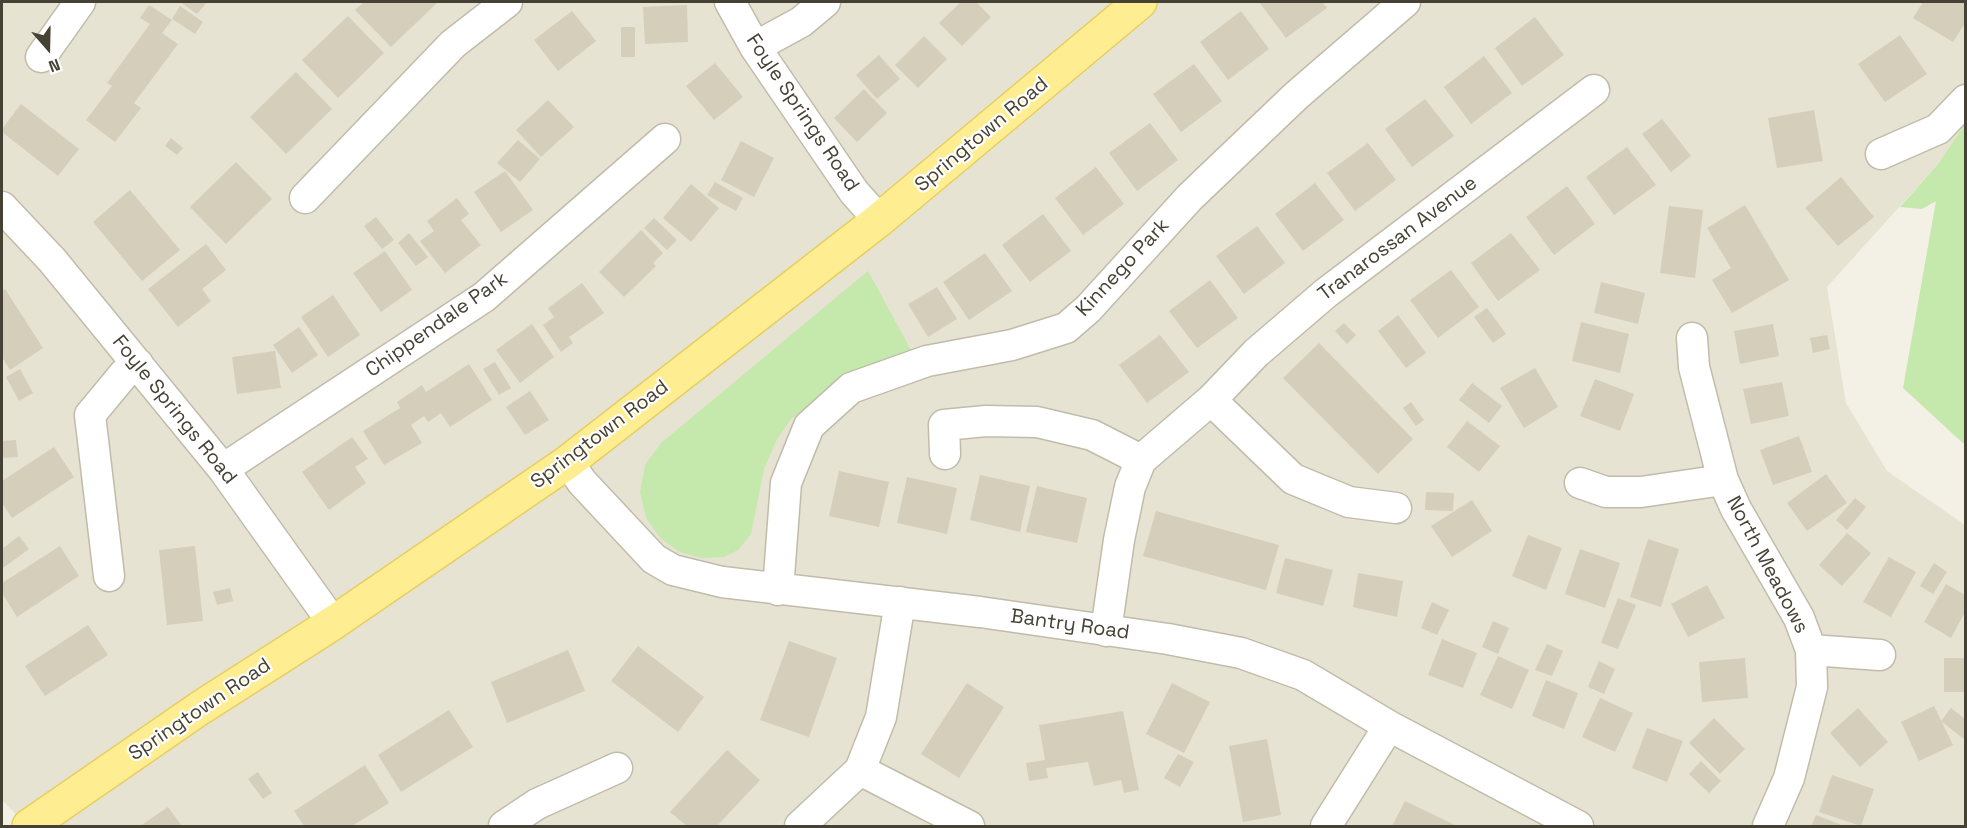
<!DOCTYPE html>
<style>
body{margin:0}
#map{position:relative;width:1967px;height:828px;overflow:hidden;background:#f3f0e5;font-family:"Space Grotesk",sans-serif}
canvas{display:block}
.frame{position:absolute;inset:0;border:3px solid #454134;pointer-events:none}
.north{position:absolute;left:18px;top:18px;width:60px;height:60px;-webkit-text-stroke:4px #fff;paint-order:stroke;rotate:160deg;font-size:16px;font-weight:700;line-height:24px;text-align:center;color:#454134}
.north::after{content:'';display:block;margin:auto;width:21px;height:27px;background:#454134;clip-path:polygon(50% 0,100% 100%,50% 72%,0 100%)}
</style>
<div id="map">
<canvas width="1967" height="828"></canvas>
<div class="frame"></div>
<div class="north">N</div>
</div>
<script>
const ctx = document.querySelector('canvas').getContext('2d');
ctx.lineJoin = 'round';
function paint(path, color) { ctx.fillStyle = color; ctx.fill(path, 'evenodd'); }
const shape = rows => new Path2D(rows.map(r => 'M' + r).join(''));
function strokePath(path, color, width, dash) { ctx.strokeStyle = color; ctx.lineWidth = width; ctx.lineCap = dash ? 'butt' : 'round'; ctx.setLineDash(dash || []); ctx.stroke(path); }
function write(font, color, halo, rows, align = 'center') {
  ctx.font = font + ' "Space Grotesk",sans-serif'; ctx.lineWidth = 4.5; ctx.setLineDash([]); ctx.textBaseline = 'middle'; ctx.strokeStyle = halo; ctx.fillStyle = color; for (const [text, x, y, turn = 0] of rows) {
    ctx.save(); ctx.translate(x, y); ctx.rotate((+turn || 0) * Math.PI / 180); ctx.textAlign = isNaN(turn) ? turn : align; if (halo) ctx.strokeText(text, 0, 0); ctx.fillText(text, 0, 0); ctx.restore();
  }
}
paint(shape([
 [2,2,1965,2,1965,124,1938,164,1827,287,1846,403,1887,471,1965,525,1965,826,27,826,4,802,2,802]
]), '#e7e3d3');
paint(shape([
 [1965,124,1965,445,1903,388,1936,201,1922,209,1900,207,1938,164],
 [868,271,911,350,880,362,847,380,791,419,776,441,764,469,751,534,738,550,724,557,701,558,680,552,661,539,646,518,640,492,645,465,661,443]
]), '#c5e8ac');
paint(shape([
 [180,2,207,2,197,14],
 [364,2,436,2,437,3,391,47,355,10],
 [961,2,976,2,991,17,962,46,939,23],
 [1259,2,1322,2,1327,8,1286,38],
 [1923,2,1965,2,1965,23,1953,42,1913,18],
 [149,5,172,20,162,33,178,44,134,103,141,108,115,142,86,120,112,86,107,83,150,24,140,18],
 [687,5,688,42,645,44,643,7],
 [180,6,203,22,195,34,172,19],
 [572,11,596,41,558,71,534,40],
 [1241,11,1269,49,1228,80,1200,42],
 [348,16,384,53,338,98,302,60],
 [1535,17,1564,55,1522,86,1495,48],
 [621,27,635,27,635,57,621,57],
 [1900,35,1927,74,1885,102,1858,64],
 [924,36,947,59,918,88,895,65],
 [879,55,900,79,877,99,856,75],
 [1484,56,1512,93,1471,124,1444,87],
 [715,63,743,97,714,120,686,86],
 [1194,64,1222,101,1181,132,1153,94],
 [296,72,332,109,286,154,250,117],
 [864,89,887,113,857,142,834,118],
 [1425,99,1454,136,1412,167,1385,129],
 [548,100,574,127,541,157,516,130],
 [21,104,79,149,58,176,2,132,2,129],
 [1814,110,1823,161,1777,168,1768,118],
 [1662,119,1691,156,1671,172,1642,134],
 [1150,123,1178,160,1137,191,1109,153],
 [171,138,183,148,177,155,165,146],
 [518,140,540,159,520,182,497,163],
 [741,141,774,158,754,197,721,180],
 [1368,143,1396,180,1355,211,1327,173],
 [1627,147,1656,185,1614,215,1586,177],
 [236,162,272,199,226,244,190,207],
 [1096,167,1124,204,1083,235,1055,198],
 [505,171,533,210,501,232,474,192],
 [1841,177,1874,217,1838,246,1805,208],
 [715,182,743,198,736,211,707,195],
 [1315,183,1344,220,1303,251,1275,214],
 [691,184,719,208,691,242,663,218],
 [1567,186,1595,224,1554,255,1526,217],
 [130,190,180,250,142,281,93,222],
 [457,198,469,214,461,220,481,245,445,273,420,241,434,231,427,221],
 [1745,205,1789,280,1732,313,1712,280,1731,268,1707,228],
 [1669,206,1703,210,1695,278,1660,273],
 [1043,214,1071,251,1030,282,1002,245],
 [376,217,394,240,382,249,364,226],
 [654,218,677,240,667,250,644,228],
 [1257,226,1285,263,1244,294,1216,256],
 [641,230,663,253,653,263,656,266,624,297,599,272],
 [409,233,428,257,416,266,398,243],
 [1511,233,1540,270,1498,301,1471,263],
 [206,244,226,270,202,289,211,301,178,327,148,289],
 [385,251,412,290,381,312,353,273],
 [985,253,1012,291,969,320,943,282],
 [1451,270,1479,307,1438,338,1410,300],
 [1210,280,1238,318,1197,348,1169,311],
 [1601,282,1645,293,1638,324,1594,313],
 [582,283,604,313,569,337,573,343,561,352,543,325,554,317,548,308],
 [937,287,957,319,928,337,908,304],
 [5,289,43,348,10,370,2,357,2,291],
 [333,295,360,335,328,357,301,317],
 [1487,308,1506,334,1493,343,1474,317],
 [1398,315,1426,353,1406,368,1378,331],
 [1581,322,1629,334,1620,373,1572,361],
 [1344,323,1356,335,1347,344,1335,331],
 [532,324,554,357,520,383,496,350],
 [1773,324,1779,356,1740,364,1734,331],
 [299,327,318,355,292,373,273,345],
 [1160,335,1189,372,1147,403,1119,365],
 [1827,335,1830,349,1813,353,1810,338],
 [1319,343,1413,439,1378,474,1283,378],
 [275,351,281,388,237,394,232,357],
 [495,362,511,388,499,395,483,369],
 [469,364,492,400,450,427,441,413,428,422,424,416,411,425,422,443,384,465,363,431,400,408,397,402,422,385,426,392],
 [1535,368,1558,407,1524,428,1500,388],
 [20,369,33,393,19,401,6,377],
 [1595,379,1634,394,1620,431,1580,416],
 [1782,382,1789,416,1751,424,1743,389],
 [1472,383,1502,406,1489,423,1459,400],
 [530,391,549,420,525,435,506,407],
 [1411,402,1424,420,1416,426,1403,408],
 [1467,421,1500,446,1479,472,1447,447],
 [1799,436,1812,472,1773,485,1760,450],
 [352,437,368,459,355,467,366,483,329,510,302,472],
 [16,440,18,457,2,458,2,441],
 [54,447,74,477,12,518,2,503,2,481],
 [839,471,889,482,879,527,829,516],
 [1826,474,1847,503,1807,531,1787,503],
 [980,475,1030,486,1020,532,970,520],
 [907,477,957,488,947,534,897,523],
 [1037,486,1087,498,1077,543,1026,532],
 [1426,492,1454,493,1453,511,1425,510],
 [1855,498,1866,507,1847,530,1836,520],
 [1472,500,1492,531,1452,557,1431,526],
 [1156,511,1279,545,1266,590,1143,556],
 [1847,533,1871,553,1842,586,1819,565],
 [1528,535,1562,548,1546,590,1512,576],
 [19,536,29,549,3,568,2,549],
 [1648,539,1679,549,1661,607,1630,597],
 [60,546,79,576,17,617,2,593,2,583],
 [195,546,203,621,167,625,159,550],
 [1580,549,1620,563,1605,608,1565,594],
 [1889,557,1916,572,1891,617,1863,602],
 [1285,558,1333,570,1323,606,1276,593],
 [1934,563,1947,572,1933,594,1920,586],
 [1358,573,1403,581,1397,617,1353,607],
 [1946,584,1965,595,1965,612,1951,638,1924,622],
 [1707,585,1725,618,1688,637,1671,604],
 [230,588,233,601,217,605,213,592],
 [1618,598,1636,605,1618,649,1601,643],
 [1432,602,1449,610,1437,635,1421,628],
 [1493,621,1509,628,1498,654,1482,647],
 [88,625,108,655,45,696,25,666],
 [1442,639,1477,653,1463,688,1428,675],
 [789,641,837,658,809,737,760,720],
 [1547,644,1563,651,1552,676,1535,670],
 [638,646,704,697,678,732,611,681],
 [568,650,585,691,507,723,491,682],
 [1498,656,1529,670,1512,709,1480,695],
 [1745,658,1748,698,1702,702,1699,662],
 [1944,658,1965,658,1965,692,1944,692],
 [1599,661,1615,669,1604,694,1588,687],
 [1546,680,1578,693,1564,729,1532,716],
 [967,683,1004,707,959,778,921,754],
 [1172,683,1210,702,1184,753,1146,734],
 [1600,698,1633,713,1615,752,1582,737],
 [1934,706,1953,745,1919,761,1901,722],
 [1858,708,1888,742,1860,767,1830,733],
 [1951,708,1965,719,1965,740,1941,721],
 [449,710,473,747,401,792,378,755],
 [1123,711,1139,790,1124,793,1121,780,1094,786,1088,762,1046,768,1048,778,1029,781,1026,763,1045,760,1039,725],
 [1714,718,1745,749,1720,774,1689,743],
 [1647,728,1683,741,1667,782,1632,768],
 [1267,739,1281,815,1243,822,1229,746],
 [727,750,760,780,717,826,687,826,670,812],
 [1178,754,1194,762,1180,787,1164,778],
 [1701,761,1721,781,1709,793,1689,774],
 [365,765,389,803,352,826,304,826,294,811],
 [258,772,272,793,263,799,248,779],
 [1832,775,1874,789,1861,826,1819,812],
 [1405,801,1457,826,1392,826],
 [168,807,182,826,140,826],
 [1816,815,1844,826,1811,826]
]), '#d5ceba');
const minor = shape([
 [730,2,755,47,854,192,879,220],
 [755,47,801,22,825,2],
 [41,57,80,2],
 [1881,154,1938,129,1966,100],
 [305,198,453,44,507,2],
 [2,207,52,260,223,469,333,623],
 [1692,338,1694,367,1723,480,1736,509,1799,618,1811,650,1812,687,1789,778,1768,826],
 [1211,400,1293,479,1349,502,1396,508],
 [945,454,944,425,986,421,1037,422,1092,435,1141,460],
 [568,462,582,482,654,559,673,570,722,582,980,612,1168,639,1241,653,1303,675,1389,726,1578,826],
 [223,469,484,297,665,139],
 [1580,483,1606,492,1641,492,1723,480],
 [109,576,90,415,124,374,138,364],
 [778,590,786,483,809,426,851,388,927,361,1012,345,1066,328,1088,309,1190,197,1297,95,1405,2],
 [1106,631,1119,540,1130,487,1141,460,1211,400,1256,353,1326,293,1594,90],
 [1811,650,1880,655],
 [860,770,969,826],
 [504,826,537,804,617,768],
 [800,826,860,770,881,717,900,602],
 [1326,826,1389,726]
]);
const major = shape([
 [29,826,200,708,333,623,568,462,879,220,1140,2]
]);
strokePath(minor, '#c1bcaa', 33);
strokePath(major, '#e6cf5f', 36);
strokePath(minor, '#fff', 30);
strokePath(major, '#ffee91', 33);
write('20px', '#454134', '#fff', [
 ["Foyle Springs Road",802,113,56],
 ["Springtown Road",982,135,-40],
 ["Tranarossan Avenue",1398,239,-37],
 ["Kinnego Park",1123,268,-47],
 ["Chippendale Park",437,325,-35],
 ["Foyle Springs Road",174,410,51],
 ["Springtown Road",600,435,-37],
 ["North Meadows",1767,565,62],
 ["Bantry Road",1070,625,8],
 ["Springtown Road",200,710,-34]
]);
</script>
